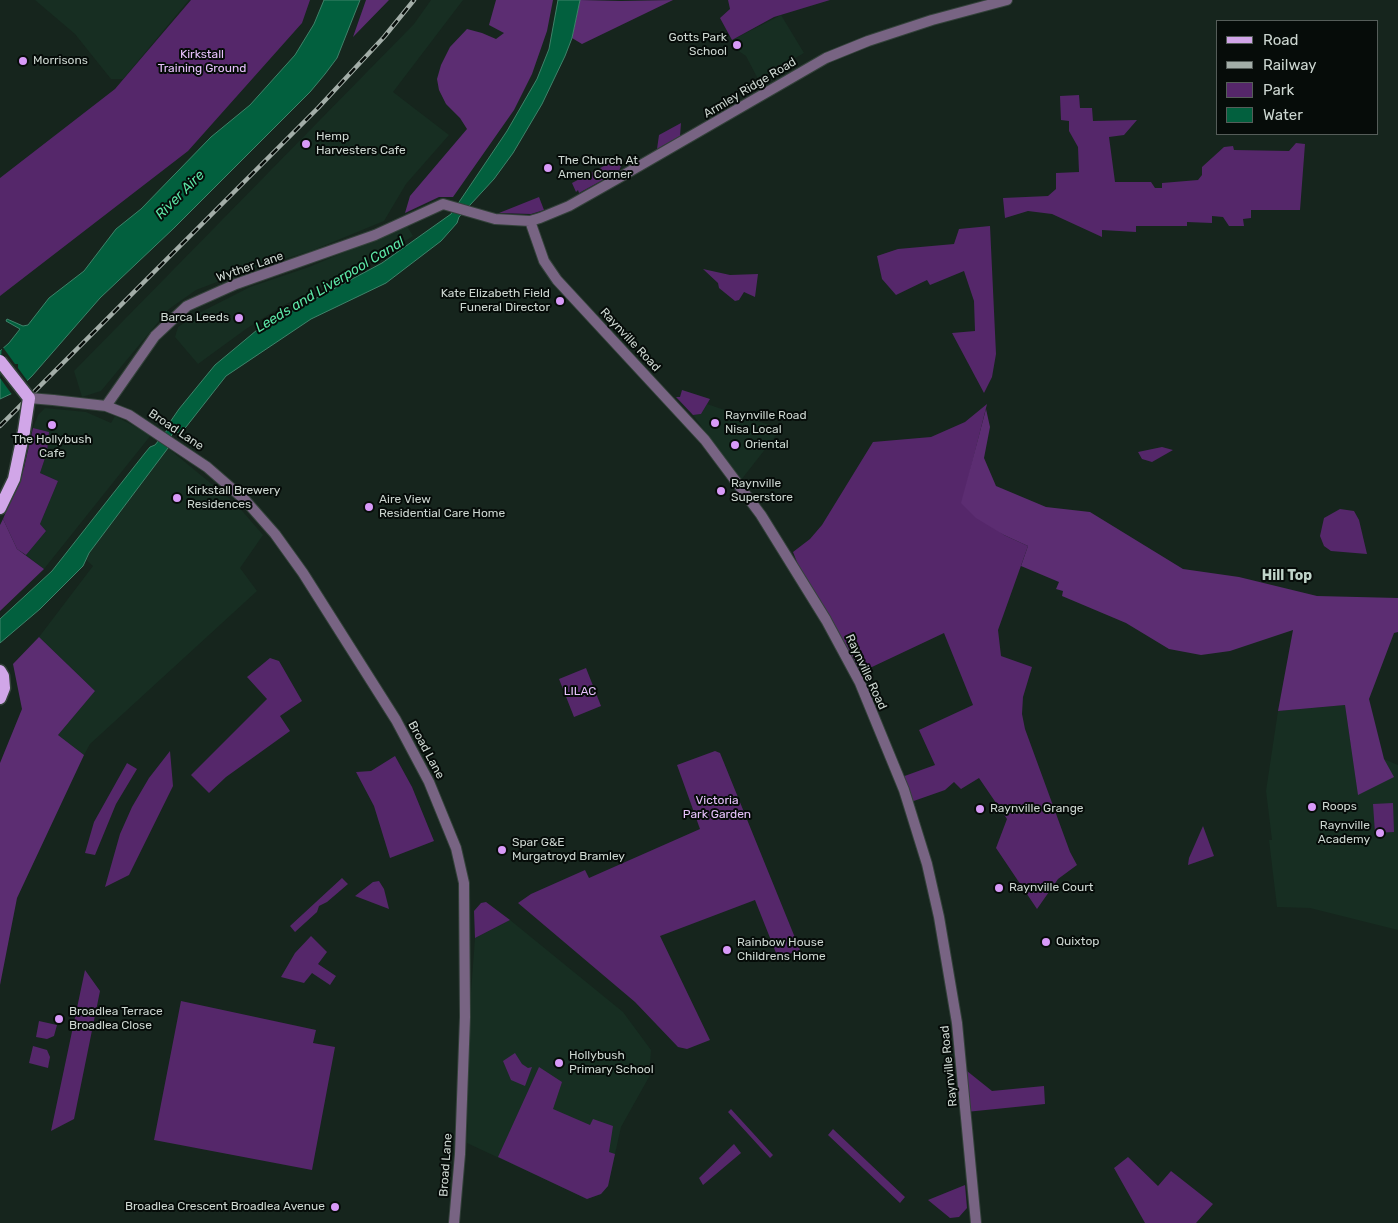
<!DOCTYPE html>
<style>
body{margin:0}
#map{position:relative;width:1398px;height:1223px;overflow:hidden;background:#16251d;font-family:Rubik,sans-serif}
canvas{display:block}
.legend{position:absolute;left:1216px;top:20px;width:162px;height:115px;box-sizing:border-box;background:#060c09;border:1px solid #555d59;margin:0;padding:6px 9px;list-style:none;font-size:15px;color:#ccd6d0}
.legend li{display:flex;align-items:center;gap:10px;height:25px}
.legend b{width:25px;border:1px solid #555d59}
</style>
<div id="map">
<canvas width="1398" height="1223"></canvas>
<ul class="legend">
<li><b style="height:6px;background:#d1a6e8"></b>Road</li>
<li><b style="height:6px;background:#a3aea8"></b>Railway</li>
<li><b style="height:14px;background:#55276a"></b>Park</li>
<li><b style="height:14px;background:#02603e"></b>Water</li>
</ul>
</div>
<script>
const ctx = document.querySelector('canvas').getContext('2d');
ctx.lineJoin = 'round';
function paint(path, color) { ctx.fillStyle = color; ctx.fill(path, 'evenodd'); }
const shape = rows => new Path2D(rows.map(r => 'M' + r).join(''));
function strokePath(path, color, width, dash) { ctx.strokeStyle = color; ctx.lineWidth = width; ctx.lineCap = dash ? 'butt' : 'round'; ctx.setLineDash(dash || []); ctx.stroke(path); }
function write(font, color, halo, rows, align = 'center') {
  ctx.font = font + ' Rubik,sans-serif'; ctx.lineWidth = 4; ctx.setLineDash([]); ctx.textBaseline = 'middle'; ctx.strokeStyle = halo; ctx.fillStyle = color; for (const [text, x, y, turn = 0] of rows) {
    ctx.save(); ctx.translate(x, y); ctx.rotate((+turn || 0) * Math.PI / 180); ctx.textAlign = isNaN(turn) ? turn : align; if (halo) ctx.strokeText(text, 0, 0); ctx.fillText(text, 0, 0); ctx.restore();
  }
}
paint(shape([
 [35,0,189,0,123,79,111,79,75,34],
 [431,0,463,0,393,92,449,135,406,184,384,221,311,251,251,269,196,290,169,309,101,391,82,397,74,371,414,24],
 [781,15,804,53,758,79,746,56,737,50,732,40],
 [407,226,413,236,369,264,282,306,246,329,198,364,175,337,178,327,201,312,250,287,309,267],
 [707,404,781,429,741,480,693,415,701,414],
 [45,408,86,412,111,423,115,416,151,435,44,569,26,555,46,531,40,524,58,481,40,473,47,452,49,432,33,428,38,415],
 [168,448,237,505,263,535,240,568,257,591,90,744,84,755,58,735,95,691,39,637,93,566,86,560,89,553],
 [1345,705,1351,745,1398,765,1398,930,1310,908,1277,907,1269,840,1272,840,1266,791,1278,711],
 [510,920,623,1012,651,1050,649,1077,621,1127,608,1186,601,1194,587,1199,467,1143,470,1006,475,938]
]), '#172e22');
paint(shape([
 [191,0,310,0,302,23,188,151,0,296,0,178,115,89],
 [728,0,830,0,774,17,732,40,720,18,730,9],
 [1079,95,1080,108,1092,108,1093,121,1137,120,1124,135,1109,137,1115,182,1151,182,1155,188,1162,188,1162,183,1198,180,1202,175,1202,167,1224,147,1233,146,1234,150,1289,151,1296,143,1305,144,1300,210,1251,210,1251,218,1243,219,1244,226,1229,226,1223,217,1212,216,1212,223,1187,222,1187,226,1136,226,1136,232,1102,230,1102,237,1052,214,1028,211,1005,218,1003,198,1048,196,1056,189,1056,173,1079,172,1078,147,1069,131,1069,121,1061,120,1060,96],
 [681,123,680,136,657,149,659,135],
 [617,159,621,166,619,171,579,193,578,190,576,192,572,183],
 [539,197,544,210,531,214,499,213],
 [990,226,996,354,992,377,984,393,952,333,975,331,974,301,964,271,930,285,927,280,896,295,882,279,877,256,898,249,954,244,959,229],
 [703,269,730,275,758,274,755,297,744,292,739,300,735,301,719,288,718,283],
 [682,390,710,399,701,414,693,415,676,397,680,397],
 [987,404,962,503,1004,535,1028,546,998,630,1001,656,1032,667,1023,697,1022,714,1025,729,1070,852,1077,865,1058,879,1037,909,996,848,1007,819,979,778,961,789,954,782,945,790,908,803,899,778,935,765,919,730,973,705,944,633,855,675,808,590,793,552,810,539,822,525,873,442,931,437,965,422],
 [33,428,49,432,47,452,40,473,58,481,40,524,46,531,26,555,17,549,3,519,24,468],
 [1162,447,1173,450,1152,462,1142,459,1138,452],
 [1340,509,1354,511,1359,520,1367,554,1331,551,1324,546,1320,536,1324,518],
 [270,658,279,661,302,701,280,716,290,731,226,777,209,793,191,775,267,699,247,677],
 [586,668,601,706,574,717,559,679],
 [170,751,173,786,129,875,105,887,120,834,132,807,149,778],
 [715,751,720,753,800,950,778,958,755,900,660,936,710,1040,687,1049,678,1047,635,1002,518,903,531,894,585,870,589,878,700,829,677,765],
 [395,756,412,787,434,841,390,858,374,806,356,772,371,771],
 [127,763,137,769,116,804,95,855,85,853,94,822],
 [1393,803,1394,832,1375,833,1373,804],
 [1203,826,1214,856,1188,865,1189,858],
 [342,878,348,884,327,902,319,906,317,912,295,932,290,926],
 [379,881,384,889,389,909,355,896,373,882],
 [486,902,510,920,475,938,474,911,481,903],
 [311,936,327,952,318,964,336,976,330,985,312,973,304,983,281,977,295,953],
 [85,970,100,991,74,1119,51,1131],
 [181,1001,316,1030,313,1043,335,1047,312,1170,154,1140],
 [39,1021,57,1025,54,1036,47,1039,36,1037],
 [33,1046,47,1050,50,1057,48,1068,29,1063],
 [515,1053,522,1064,528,1068,532,1067,525,1086,511,1080,503,1061],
 [539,1067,562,1082,553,1109,590,1125,593,1119,613,1126,609,1152,615,1154,608,1186,601,1194,587,1199,498,1157],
 [962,1067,992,1091,1044,1086,1045,1104,966,1112],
 [731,1109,773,1155,770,1158,728,1112],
 [833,1129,905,1197,900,1203,828,1135],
 [734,1144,741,1153,703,1185,699,1178],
 [1128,1157,1158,1186,1171,1171,1213,1204,1196,1223,1145,1223,1114,1168],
 [965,1185,967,1208,959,1217,950,1218,928,1200]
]), '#55276a');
paint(shape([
 [366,0,389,0,353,37],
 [496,0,553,0,547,31,532,74,514,110,453,197,439,197,405,213,410,196,467,129,460,118,446,104,439,90,437,79,441,65,450,47,467,29,482,33,496,39,504,33,489,25],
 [580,0,621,1,673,0,582,44,572,38],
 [986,409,990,427,984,458,996,486,1046,507,1090,512,1183,569,1239,577,1317,596,1398,598,1398,632,1394,633,1369,699,1384,759,1394,777,1358,795,1345,705,1278,711,1293,630,1230,651,1201,655,1169,649,1126,623,1062,596,1063,591,1056,589,1059,582,1021,566,1028,546,1004,535,976,518,961,503],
 [3,519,17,549,44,569,0,611,0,525],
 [39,637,95,691,58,735,84,755,17,898,0,985,0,763,22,709,13,664]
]), '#5c2d72');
const water = shape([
 [324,0,360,0,337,58,325,74,310,92,174,228,100,298,32,376,15,392,0,399,0,351,9,343,20,329,6,321,7,319,23,326,28,325,49,298,84,271,116,229,141,209,211,137,250,105,295,55,314,24,324,0],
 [558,0,580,0,572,38,565,56,542,104,513,153,494,179,459,217,457,223,441,241,386,283,311,319,226,376,186,427,181,432,173,433,166,444,168,448,89,553,83,566,40,609,0,643,0,619,52,571,145,453,150,447,155,445,168,429,168,425,179,409,215,365,257,330,382,263,451,214,507,131,537,79,549,49,558,0]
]);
paint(water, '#02603e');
strokePath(water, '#3f836a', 1);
paint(shape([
 [2,346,15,364,18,364,18,368,29,383,13,396,0,378]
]), '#16251d');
const minor = shape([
 [530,221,544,261,557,280,705,440,761,515,826,620,860,683,904,790,927,864,939,917,957,1023,976,1223],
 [53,400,106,406,129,415,207,467,245,500,275,534,303,573,396,720,429,782,456,848,464,883,465,1017,460,1154,454,1223],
 [106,406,155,336,187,306,236,284,375,235,443,204,495,219,530,221,540,218,569,206,615,180,826,58,868,41,932,20,1007,0]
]);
const major = shape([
 [0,508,14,479,24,431],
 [0,671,3,676,4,688,0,698]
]);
strokePath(minor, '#33413a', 12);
strokePath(major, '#33413a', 15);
strokePath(minor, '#786483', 10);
strokePath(major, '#d1a6e8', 12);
const rail = shape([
 [0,426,318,108,384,37,414,0]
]);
strokePath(rail, '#a3aea8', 4.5);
strokePath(rail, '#060c09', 2.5, [8]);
const minorBridge = shape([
 [29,398,53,400]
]);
const majorBridge = shape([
 [0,361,29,398,24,431]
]);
strokePath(minorBridge, '#33413a', 12, []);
strokePath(majorBridge, '#33413a', 15, []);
strokePath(minorBridge, '#786483', 10);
strokePath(majorBridge, '#d1a6e8', 12);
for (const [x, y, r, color] of [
 [737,45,5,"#d89af8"],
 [23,61,5,"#d89af8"],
 [306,144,5,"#d89af8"],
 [548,168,5,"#d89af8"],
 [560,301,5,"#d89af8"],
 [239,318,5,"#d89af8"],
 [715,423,5,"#d89af8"],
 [52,425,5,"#d89af8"],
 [735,445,5,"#d89af8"],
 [721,491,5,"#d89af8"],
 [177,498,5,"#d89af8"],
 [369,507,5,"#d89af8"],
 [1312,807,5,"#d89af8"],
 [980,809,5,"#d89af8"],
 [1380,833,5,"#d89af8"],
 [502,850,5,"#d89af8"],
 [999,888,5,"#d89af8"],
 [1046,942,5,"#d89af8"],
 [727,950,5,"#d89af8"],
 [59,1019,5,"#d89af8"],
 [559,1063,5,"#d89af8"],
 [335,1207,5,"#d89af8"]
]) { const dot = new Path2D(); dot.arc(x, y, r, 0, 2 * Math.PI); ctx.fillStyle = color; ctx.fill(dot); strokePath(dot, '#060c09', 2); }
write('12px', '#ccd6d0', '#060c09', [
 ["Gotts Park",727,38,"right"],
 ["School",727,52,"right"],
 ["Morrisons",33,61],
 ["Hemp",316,137],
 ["Harvesters Cafe",316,151],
 ["The Church At",558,161],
 ["Amen Corner",558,175],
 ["Kate Elizabeth Field",550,294,"right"],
 ["Funeral Director",550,308,"right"],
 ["Barca Leeds",229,318,"right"],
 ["Raynville Road",725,416],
 ["Nisa Local",725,430],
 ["The Hollybush",52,440,"center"],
 ["Cafe",52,454,"center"],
 ["Oriental",745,445],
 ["Raynville",731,484],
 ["Superstore",731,498],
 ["Kirkstall Brewery",187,491],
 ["Residences",187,505],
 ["Aire View",379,500],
 ["Residential Care Home",379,514],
 ["Roops",1322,807],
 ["Raynville Grange",990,809],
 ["Raynville",1370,826,"right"],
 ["Academy",1370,840,"right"],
 ["Spar G&E",512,843],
 ["Murgatroyd Bramley",512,857],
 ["Raynville Court",1009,888],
 ["Quixtop",1056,942],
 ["Rainbow House",737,943],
 ["Childrens Home",737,957],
 ["Broadlea Terrace",69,1012],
 ["Broadlea Close",69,1026],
 ["Hollybush",569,1056],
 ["Primary School",569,1070],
 ["Broadlea Crescent Broadlea Avenue",325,1207,"right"]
], 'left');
write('12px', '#e6c0fb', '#060c09', [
 ["Kirkstall",202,55],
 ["Training Ground",202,69],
 ["LILAC",580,692],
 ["Victoria",717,801],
 ["Park Garden",717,815]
]);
write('12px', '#ccd6d0', '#060c09', [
 ["Armley Ridge Road",750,88,-31],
 ["Wyther Lane",250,267,-19],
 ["Raynville Road",630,340,47],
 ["Broad Lane",176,430,34],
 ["Raynville Road",866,672,65],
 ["Broad Lane",426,750,62],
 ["Raynville Road",949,1066,-96],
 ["Broad Lane",446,1165,-86]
]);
write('italic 14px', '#5ce5a6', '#060c09', [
 ["River Aire",180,195,-45],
 ["Leeds and Liverpool Canal",330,285,-31]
]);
write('bold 14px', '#c0d4c9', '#060c09', [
 ["Hill Top",1287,576]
]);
</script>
